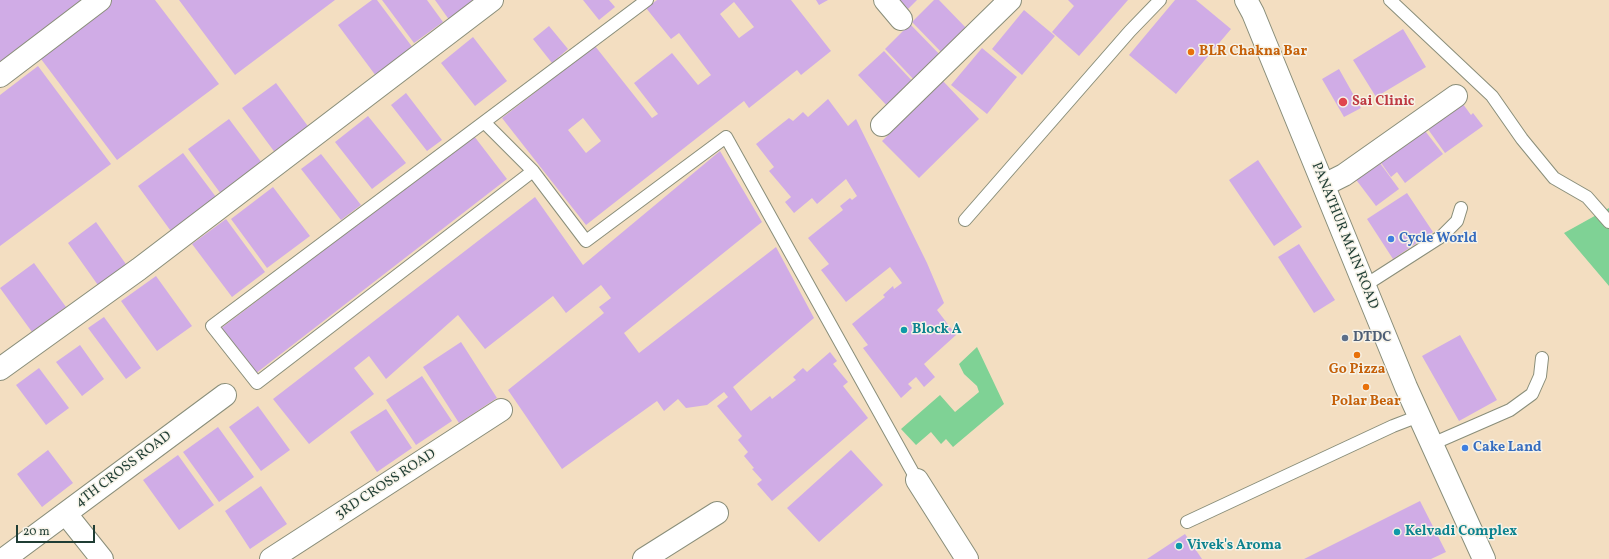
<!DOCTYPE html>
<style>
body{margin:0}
#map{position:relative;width:1609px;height:559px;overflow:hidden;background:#f3dec1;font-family:Vollkorn,serif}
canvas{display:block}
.scale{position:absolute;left:16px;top:525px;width:79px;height:18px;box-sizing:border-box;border:2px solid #1f3d34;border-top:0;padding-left:5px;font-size:12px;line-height:14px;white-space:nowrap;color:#1f3d34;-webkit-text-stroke:3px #f7f3e8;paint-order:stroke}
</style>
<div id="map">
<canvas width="1609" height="559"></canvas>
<div class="scale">20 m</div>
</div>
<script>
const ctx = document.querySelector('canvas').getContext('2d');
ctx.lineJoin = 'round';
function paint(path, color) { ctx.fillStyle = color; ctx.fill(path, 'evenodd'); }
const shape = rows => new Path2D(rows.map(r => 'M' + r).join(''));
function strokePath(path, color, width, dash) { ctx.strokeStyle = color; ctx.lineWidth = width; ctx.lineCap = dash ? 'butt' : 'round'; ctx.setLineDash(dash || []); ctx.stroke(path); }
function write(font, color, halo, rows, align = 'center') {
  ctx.font = font + ' Vollkorn,serif'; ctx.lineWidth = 3; ctx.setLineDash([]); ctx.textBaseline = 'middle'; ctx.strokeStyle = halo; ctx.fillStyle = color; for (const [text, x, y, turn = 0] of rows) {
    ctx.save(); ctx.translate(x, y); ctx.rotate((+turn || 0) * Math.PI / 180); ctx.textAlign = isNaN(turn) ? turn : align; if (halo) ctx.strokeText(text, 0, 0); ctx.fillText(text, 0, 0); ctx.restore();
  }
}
paint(shape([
 [1609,208,1609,286,1564,233],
 [977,347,1004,404,953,447,946,439,941,444,931,432,916,445,901,429,940,395,955,412,979,392,977,386,964,374,959,364]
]), '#7fd295');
paint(shape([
 [0,0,83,0,0,64],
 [112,0,155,0,219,84,117,160,38,55],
 [179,0,335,0,235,75],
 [372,0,377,0,413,48,376,76,338,25],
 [382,0,427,0,443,22,414,43],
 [435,0,480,0,450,21],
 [583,0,609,0,615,7,599,20],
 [657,0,791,0,831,51,801,75,797,70,749,108,744,101,586,225,502,118,595,46,652,118,658,114,634,83,672,53,698,85,711,75,679,33,671,39,646,8],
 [734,2,754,27,739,38,720,14],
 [583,118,601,141,586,153,568,130],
 [816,0,828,0,819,5],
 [899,0,917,0,908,9],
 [934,0,939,0,969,31,944,55,912,22],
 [1068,0,1128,0,1079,56,1052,32,1074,6],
 [1175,0,1196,0,1231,29,1176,94,1129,55],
 [1024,10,1055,36,1022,75,992,49],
 [910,24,943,58,917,83,885,49],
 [549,26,568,49,552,63,533,39],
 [1403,29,1426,67,1376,97,1353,60],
 [473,37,507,81,475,106,441,63],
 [982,48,1017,77,987,114,951,85],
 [884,51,916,85,891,110,858,75],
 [38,66,111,164,0,246,0,95],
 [1339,69,1361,108,1344,117,1322,79],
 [943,81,979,119,919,178,882,141],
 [276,83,310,129,276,154,242,108],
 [406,93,442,140,427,151,391,105],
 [828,99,848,126,856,119,927,263,944,303,937,310,956,335,924,364,935,377,924,387,916,377,908,384,912,388,901,398,863,348,868,345,852,324,885,297,883,295,893,286,894,289,902,283,890,267,846,302,821,270,829,264,808,238,843,210,840,206,850,198,852,200,857,196,846,179,817,204,812,198,794,213,785,202,791,197,769,171,774,167,756,144,789,118,793,121,803,112,808,117],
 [1460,100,1471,115,1473,113,1483,126,1445,153,1425,125],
 [368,116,406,163,372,189,335,142],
 [229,119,262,163,221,194,188,149],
 [1422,127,1443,154,1405,183,1397,172,1391,177,1379,160],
 [474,136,507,179,255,374,220,329],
 [720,151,762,222,624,333,639,353,776,247,814,318,733,387,751,411,770,396,772,399,796,380,793,377,803,368,807,372,830,352,837,361,833,364,848,382,843,386,868,418,772,501,757,484,762,480,752,469,754,468,744,456,748,452,738,440,742,436,717,406,728,397,724,392,707,405,686,408,678,399,664,411,657,401,562,469,508,390,604,313,599,307,611,298,601,285,566,313,553,296,485,349,458,315,386,379,369,356,354,368,374,394,309,444,273,399,535,197,583,265],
 [183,153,219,201,173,234,138,186],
 [321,154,361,205,341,220,301,169],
 [1377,159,1399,189,1376,206,1354,177],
 [1258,160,1302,227,1274,246,1229,180],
 [273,187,310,236,267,268,231,219],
 [1407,193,1433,232,1393,259,1367,219],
 [226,219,265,272,232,297,192,244],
 [96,222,128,267,100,288,68,243],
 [1299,244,1335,300,1314,313,1278,257],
 [34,263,66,307,32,332,0,288],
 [156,276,192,326,157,351,121,301],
 [104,317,141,368,126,379,88,328],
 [1460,335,1497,400,1459,421,1422,356],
 [461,342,497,398,459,423,423,367],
 [80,345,104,379,82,396,56,362],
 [39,368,69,408,46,425,16,385],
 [422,376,452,421,416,445,386,400],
 [258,406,290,450,261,471,229,427],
 [386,409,412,448,377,472,350,432],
 [218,427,254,477,219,502,183,452],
 [48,450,73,483,42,507,17,474],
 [851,450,883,485,819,542,787,508],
 [178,455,214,505,179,530,143,480],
 [261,486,287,524,250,549,225,511],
 [1420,501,1446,552,1431,559,1304,559],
 [1185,534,1202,559,1147,559]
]), '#d0ace6');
const service = shape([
 [647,0,212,326,257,383,533,171,586,241,726,137,917,480],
 [1390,0,1492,96,1522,139,1554,178,1587,197,1609,222],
 [485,123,533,171],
 [965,220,1130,31,1160,0],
 [1364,286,1442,236,1457,221,1461,208],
 [1432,444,1510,410,1532,394,1540,376,1542,358],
 [1187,522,1393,426,1419,416]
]);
const minor = shape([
 [885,0,901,19],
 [0,76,100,0],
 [882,125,1010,0],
 [1324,185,1344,175,1456,96],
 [0,369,139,269,492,0],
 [917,480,967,559],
 [66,514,102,559],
 [4,559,225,395],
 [271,559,501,410],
 [644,559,717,513]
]);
const tertiary = shape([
 [1246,0,1253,13,1406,387,1484,559]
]);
strokePath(service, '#898e7a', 14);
strokePath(minor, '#898e7a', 24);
strokePath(tertiary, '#898e7a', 24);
strokePath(service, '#fff', 12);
strokePath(minor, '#fff', 22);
strokePath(tertiary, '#fff', 22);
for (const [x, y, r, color] of [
 [1191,52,4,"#e8710a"],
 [1343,102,5,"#e0444e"],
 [1391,239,4,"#3f7fe0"],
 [904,330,4,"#0f9aa8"],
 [1345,338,4,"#5c6f8a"],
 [1357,355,4,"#e8710a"],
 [1366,387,4,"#e8710a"],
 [1465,448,4,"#3f7fe0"],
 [1397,532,4,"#0f9aa8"],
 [1179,546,4,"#0f9aa8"]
]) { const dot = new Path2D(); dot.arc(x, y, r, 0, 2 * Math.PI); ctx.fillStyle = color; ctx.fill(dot); strokePath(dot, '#f7f3e8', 1.5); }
write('bold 14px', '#c56008', '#f7f3e8', [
 ["BLR Chakna Bar",1199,52,"left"],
 ["Go Pizza",1357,370],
 ["Polar Bear",1366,402]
]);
write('bold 14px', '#be3a42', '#f7f3e8', [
 ["Sai Clinic",1352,102]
], 'left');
write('14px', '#1f3d34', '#f7f3e8', [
 ["PANATHUR MAIN ROAD",1344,236,68],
 ["4TH CROSS ROAD",124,470,-37],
 ["3RD CROSS ROAD",386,485,-33]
]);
write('bold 14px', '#366cbe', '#f7f3e8', [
 ["Cycle World",1399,239],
 ["Cake Land",1473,448]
], 'left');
write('bold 14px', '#0d838f', '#f7f3e8', [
 ["Block A",912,330],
 ["Kelvadi Complex",1405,532],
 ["Vivek's Aroma",1187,546]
], 'left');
write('bold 14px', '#4e5e75', '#f7f3e8', [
 ["DTDC",1353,338]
], 'left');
</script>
